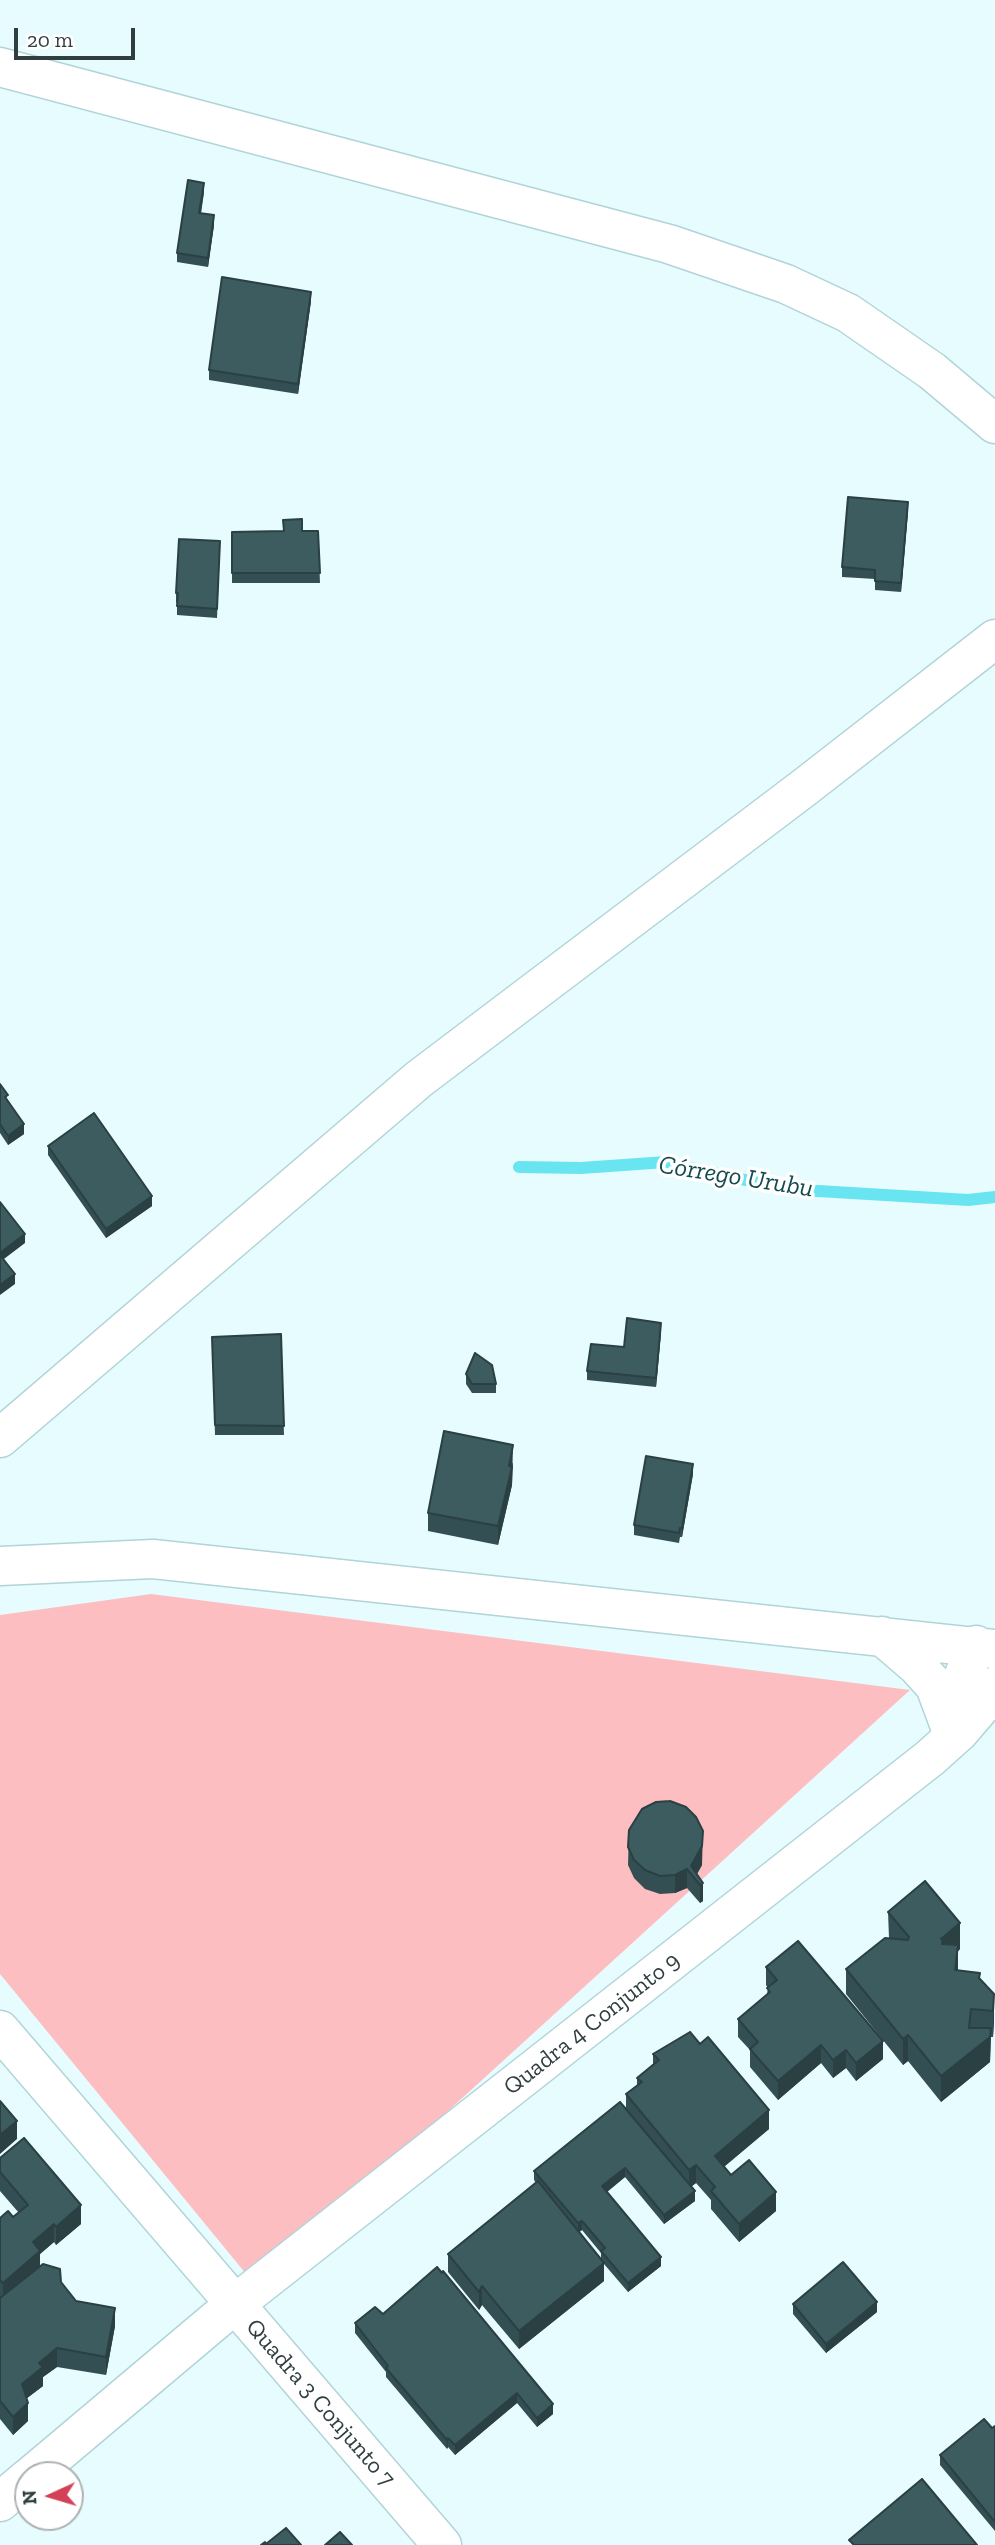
<!DOCTYPE html>
<meta charset="utf-8">
<style>
body{margin:0}
#map{position:relative;width:995px;height:2545px;overflow:hidden;background:#e7fcff;font-family:"Zilla Slab",serif}
canvas{display:block}
.north{position:absolute;left:14px;top:2461px;width:70px;height:70px;box-sizing:border-box;background:#fff;border:2px solid #acb2b3;border-radius:50%;rotate:266deg;font-size:19px;font-weight:700;line-height:28px;text-align:center;color:#303e40}
.north::after{content:'';display:block;margin:auto;width:24px;height:32px;background:#d24158;clip-path:polygon(50% 0,100% 100%,50% 72%,0 100%)}
.scale{position:absolute;left:14px;top:28px;width:121px;height:32px;box-sizing:border-box;border:4px solid #303e40;border-top:0;padding-left:9px;font-size:21px;line-height:24px;white-space:nowrap;color:#303e40;-webkit-text-stroke:5px #fff;paint-order:stroke}
</style>
<div id="map">
<canvas width="995" height="2545"></canvas>
<div class="north">N</div>
<div class="scale">20 m</div>
</div>
<script>
const ctx = document.querySelector('canvas').getContext('2d');
ctx.lineJoin = 'round';
function paint(path, color) { ctx.fillStyle = color; ctx.fill(path, 'evenodd'); }
const shape = rows => new Path2D(rows.map(r => 'M' + r).join(''));
function strokePath(path, color, width, dash) { ctx.strokeStyle = color; ctx.lineWidth = width; ctx.lineCap = dash ? 'butt' : 'round'; ctx.setLineDash(dash || []); ctx.stroke(path); }
function write(font, color, halo, rows, align = 'center') {
  ctx.font = font + ' "Zilla Slab",serif'; ctx.lineWidth = 7; ctx.setLineDash([]); ctx.textBaseline = 'middle'; ctx.strokeStyle = halo; ctx.fillStyle = color; for (const [text, x, y, turn = 0] of rows) {
    ctx.save(); ctx.translate(x, y); ctx.rotate((+turn || 0) * Math.PI / 180); ctx.textAlign = isNaN(turn) ? turn : align; if (halo) ctx.strokeText(text, 0, 0); ctx.fillText(text, 0, 0); ctx.restore();
  }
}
paint(shape([
 [151,1594,910,1690,256,2286,0,1974,0,1615]
]), '#fdbec1');
strokePath(shape([
 [519,1167,581,1168,666,1162,785,1189,968,1200,995,1197]
]), '#69e5f2', 12);
const minor = shape([
 [0,67,669,244,786,284,848,313,932,371,995,424],
 [0,1438,419,1079,805,787,995,639],
 [0,1566,153,1559,995,1649],
 [882,1636,917,1666,935,1686,951,1729],
 [950,1733,964,1675,976,1645],
 [0,2030,442,2545],
 [32,2475,235,2304,930,1758,959,1732,984,1703,995,1686],
 [0,2502,28,2478]
]);
strokePath(minor, '#b1d4d8', 41);
strokePath(minor, '#fff', 38);
paint(shape([
 [204,192,201,214,214,225,208,267,177,262,177,253],
 [311,301,298,394,209,380,209,370],
 [908,511,901,592,875,590,875,579,842,577,842,567],
 [283,520,302,531,318,531,320,583,232,583,232,532,283,531],
 [220,550,217,618,177,615,177,602,176,603,176,593],
 [0,1084,24,1134,8,1145,0,1133],
 [48,1146,152,1206,106,1238,48,1155],
 [661,1332,656,1387,587,1380,587,1371,624,1347],
 [281,1334,284,1435,215,1435,212,1337],
 [466,1374,496,1384,496,1393,472,1393,466,1384],
 [513,1463,512,1485,498,1545,428,1531,428,1513],
 [693,1474,682,1537,680,1537,679,1543,634,1535,634,1525],
 [629,1830,702,1865,697,1874,703,1883,703,1901,700,1903,687,1888,675,1893,660,1894,645,1889,634,1878,628,1865],
 [888,1912,960,1949,958,1951,958,1970,980,1979,994,1994,994,2020,993,2037,991,2037,990,2062,941,2102,908,2061,903,2065,846,1994,846,1969,889,1938],
 [766,1967,883,2059,856,2081,846,2068,833,2078,821,2063,778,2100,750,2067,750,2050,738,2037,738,2019,767,1994,768,1988,766,1985],
 [653,2054,769,2129,724,2167,731,2175,776,2211,739,2242,711,2209,711,2200,696,2183,691,2187,695,2201,664,2224,625,2177,607,2192,661,2266,628,2292,604,2264,604,2281,519,2349,482,2305,479,2310,448,2272,448,2254,536,2183,534,2180,534,2171,626,2109,626,2094,637,2085,637,2078,653,2064],
 [582,2230,601,2253,601,2260,579,2232],
 [0,2158,81,2224,56,2245,54,2242,40,2254,40,2266,61,2282,76,2301,115,2326,106,2375,57,2367,43,2377,43,2386,27,2398,28,2421,13,2435,0,2419,0,2218,13,2217,19,2213,0,2191],
 [793,2304,877,2312,826,2353,793,2314],
 [383,2314,553,2414,537,2427,517,2403,455,2455,448,2447,447,2449,386,2377,386,2372,355,2333,355,2323],
 [995,2426,995,2531,940,2465,940,2455]
]), '#344f53');
paint(shape([
 [204,183,204,192,199,223,199,213],
 [214,215,214,225,208,267,208,258],
 [311,292,311,301,298,394,298,384],
 [908,502,908,511,901,592,901,583],
 [24,1124,24,1134,8,1145,8,1136],
 [152,1196,152,1206,106,1238,106,1229],
 [25,1234,25,1243,0,1262,0,1253],
 [15,1274,15,1284,0,1295,0,1285],
 [661,1323,661,1332,656,1387,656,1378],
 [513,1445,512,1485,498,1545,498,1526],
 [693,1464,693,1474,682,1537,682,1528],
 [703,1831,702,1865,694,1879,691,1866],
 [687,1869,687,1888,675,1893,675,1875],
 [703,1883,703,1901,700,1903,700,1885],
 [960,1923,960,1949,958,1951,958,1971,943,1963,941,1939],
 [994,1994,994,2020,993,2037,993,2011],
 [991,2028,990,2062,941,2102,941,2076],
 [908,2035,908,2061,903,2065,903,2039],
 [883,2041,883,2059,856,2081,856,2063],
 [821,2045,821,2063,778,2100,778,2081],
 [846,2050,846,2068,833,2078,833,2060],
 [769,2110,769,2129,715,2174,715,2156],
 [17,2121,17,2139,0,2154,0,2135],
 [696,2165,696,2183,689,2188,689,2170],
 [625,2168,625,2177,602,2196,602,2186],
 [695,2191,695,2201,664,2224,664,2215],
 [776,2192,776,2211,739,2242,739,2224],
 [81,2205,81,2224,56,2245,56,2227],
 [582,2221,582,2230,578,2233,578,2223],
 [54,2224,54,2242,40,2254,40,2269,3,2301,3,2283,33,2242],
 [661,2257,661,2266,628,2292,628,2283],
 [604,2263,604,2281,519,2349,519,2331],
 [482,2286,482,2305,479,2310,479,2292],
 [877,2302,877,2312,826,2353,826,2344],
 [115,2308,115,2326,106,2375,106,2357],
 [57,2348,57,2367,43,2377,43,2386,22,2402,22,2384,39,2363],
 [517,2393,517,2403,455,2455,455,2445],
 [28,2403,28,2421,13,2435,13,2417],
 [553,2404,553,2414,537,2427,537,2418],
 [448,2438,448,2447,447,2449,447,2440]
]), '#2a4043');
const building = shape([
 [188,180,204,183,199,213,214,215,208,258,177,253,188,180],
 [222,277,311,292,298,384,209,370,222,277],
 [848,497,908,502,901,583,875,581,875,570,842,567,848,497],
 [302,519,302,531,318,531,320,573,232,573,232,532,284,531,283,520,302,519],
 [179,539,220,541,217,609,177,606,178,593,176,593,179,539],
 [0,1084,8,1095,5,1097,24,1124,8,1136,0,1124,0,1084],
 [94,1113,152,1196,106,1229,48,1146,94,1113],
 [0,1202,25,1234,0,1253,0,1202],
 [0,1255,15,1274,0,1285,0,1255],
 [627,1318,661,1323,656,1378,587,1371,591,1344,624,1347,627,1318],
 [281,1334,284,1426,215,1425,212,1337,281,1334],
 [475,1353,492,1365,496,1384,472,1384,466,1374,475,1353],
 [444,1431,513,1445,509,1466,512,1467,498,1526,428,1513,444,1431],
 [646,1456,693,1464,682,1528,680,1528,679,1533,634,1525,646,1456],
 [670,1801,686,1807,696,1817,703,1831,702,1846,691,1866,703,1883,700,1885,687,1869,675,1875,660,1876,645,1870,634,1860,628,1847,629,1830,642,1809,656,1802,670,1801],
 [925,1881,960,1923,941,1939,943,1939,942,1944,958,1945,955,1970,980,1973,979,1978,994,1994,993,2011,971,2009,969,2028,991,2028,990,2037,941,2076,908,2035,903,2039,846,1969,885,1938,908,1940,909,1937,888,1912,925,1881],
 [798,1941,883,2041,856,2063,846,2050,833,2060,821,2045,778,2081,750,2049,758,2042,738,2019,770,1992,767,1988,777,1980,766,1967,798,1941],
 [690,2032,700,2044,708,2037,769,2110,715,2156,731,2175,749,2160,776,2192,739,2224,711,2191,715,2187,696,2165,689,2170,626,2094,642,2082,637,2078,659,2060,653,2054,690,2032],
 [0,2101,17,2121,0,2135,0,2101],
 [620,2102,695,2191,664,2215,625,2168,602,2186,661,2257,628,2283,601,2251,605,2248,582,2221,578,2223,534,2171,620,2102],
 [24,2138,81,2205,56,2227,54,2224,33,2242,40,2251,3,2283,0,2280,0,2218,8,2211,13,2217,28,2205,0,2172,0,2158,24,2138],
 [538,2181,604,2263,519,2331,482,2286,479,2292,448,2254,538,2181],
 [843,2262,877,2302,826,2344,793,2304,843,2262],
 [43,2264,60,2269,61,2282,76,2301,115,2308,106,2357,57,2348,39,2363,43,2367,22,2384,28,2403,13,2417,0,2401,0,2298,43,2264],
 [437,2267,442,2273,443,2271,553,2404,537,2418,517,2393,455,2445,448,2438,447,2440,386,2368,388,2366,355,2323,375,2307,383,2314,437,2267],
 [984,2419,992,2428,995,2426,995,2522,940,2455,984,2419],
 [922,2479,977,2545,854,2545,849,2540,922,2479],
 [286,2528,301,2545,261,2545,265,2542,266,2544,286,2528],
 [340,2532,352,2545,325,2545,340,2532]
]);
paint(building, '#3c5c60');
strokePath(building, '#2a4043', 2);
write('24px', '#303e40', '#fff', [
 ["Quadra 4 Conjunto 9",592,2024,-38],
 ["Quadra 3 Conjunto 7",320,2403,49]
]);
write('italic 26px', '#114a4f', '#fff', [
 ["Córrego Urubu",736,1177,9]
]);
</script>
